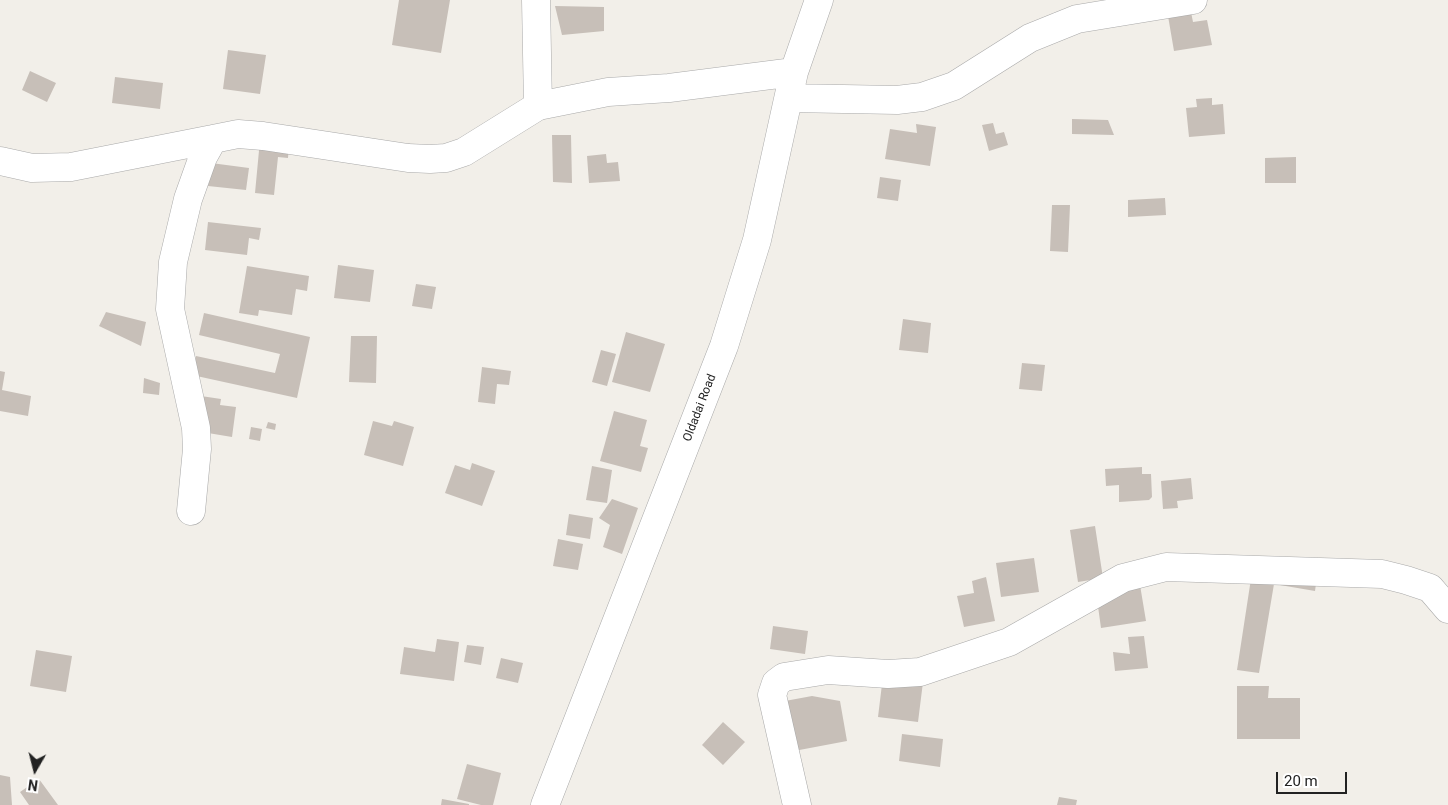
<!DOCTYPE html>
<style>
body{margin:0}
#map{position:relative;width:1448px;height:805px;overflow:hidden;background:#f2efe9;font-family:Roboto,sans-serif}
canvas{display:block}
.north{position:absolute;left:10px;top:745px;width:50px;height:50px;-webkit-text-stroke:4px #fff;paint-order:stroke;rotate:188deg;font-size:14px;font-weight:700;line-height:20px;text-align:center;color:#222}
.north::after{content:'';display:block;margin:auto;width:18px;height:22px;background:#222;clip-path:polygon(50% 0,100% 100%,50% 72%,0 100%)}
.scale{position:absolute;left:1276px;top:772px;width:71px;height:22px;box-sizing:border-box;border:2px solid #222;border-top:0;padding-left:6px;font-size:15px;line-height:18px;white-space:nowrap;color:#222;-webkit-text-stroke:4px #fff;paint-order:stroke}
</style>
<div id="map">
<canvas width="1448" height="805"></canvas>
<div class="north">N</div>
<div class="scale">20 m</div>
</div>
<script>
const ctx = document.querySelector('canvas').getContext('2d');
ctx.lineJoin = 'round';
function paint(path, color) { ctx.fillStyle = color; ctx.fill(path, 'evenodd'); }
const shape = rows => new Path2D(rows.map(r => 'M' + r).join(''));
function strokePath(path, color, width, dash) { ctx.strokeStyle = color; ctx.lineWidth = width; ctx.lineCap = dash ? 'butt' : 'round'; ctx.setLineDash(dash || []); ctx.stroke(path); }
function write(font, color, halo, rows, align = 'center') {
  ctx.font = font + ' Roboto,sans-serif'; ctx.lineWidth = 4.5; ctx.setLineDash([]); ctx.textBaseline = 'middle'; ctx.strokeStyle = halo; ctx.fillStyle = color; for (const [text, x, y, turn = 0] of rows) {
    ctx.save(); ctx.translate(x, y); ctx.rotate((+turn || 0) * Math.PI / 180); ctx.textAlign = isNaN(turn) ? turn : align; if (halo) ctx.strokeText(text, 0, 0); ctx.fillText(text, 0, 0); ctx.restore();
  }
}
paint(shape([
 [399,0,450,0,441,53,392,45],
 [555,6,604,7,604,31,562,35],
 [1191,12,1193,22,1207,20,1212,45,1174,51,1168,16],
 [228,50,266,55,260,94,223,89],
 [30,71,56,83,47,102,22,90],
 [115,77,163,83,160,109,112,103],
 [1212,98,1212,105,1223,104,1225,134,1189,137,1186,108,1197,107,1196,99],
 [1072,119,1108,120,1114,135,1072,134],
 [993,123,996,134,1004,132,1008,145,989,151,982,125],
 [916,124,936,127,930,166,885,159,890,129,917,133],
 [552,135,571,135,572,183,553,182],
 [260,140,289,144,288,158,278,157,274,195,255,193],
 [606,154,607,163,618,162,620,181,589,183,587,156],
 [1296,157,1296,183,1265,183,1265,158],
 [211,163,249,168,246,190,208,186],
 [880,177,901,180,898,201,877,198],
 [1165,198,1166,215,1128,217,1128,200],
 [1052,205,1070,205,1068,252,1050,251],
 [208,222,261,228,259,240,249,238,247,255,205,250],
 [338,265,374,270,370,302,334,298],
 [247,266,309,276,307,291,296,289,292,315,259,310,258,316,239,313],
 [416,284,436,287,432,309,412,306],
 [106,312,146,322,141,346,99,326],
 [204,313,310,337,297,398,192,375,196,356,275,373,280,354,199,335],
 [903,319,931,323,928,353,899,350],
 [626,332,665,344,650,392,612,382],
 [351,336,377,336,376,383,349,382],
 [601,350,616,354,607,386,592,382],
 [1022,363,1045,365,1042,391,1019,389],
 [482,367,511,371,509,385,497,384,495,404,478,402],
 [0,371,5,372,2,390,31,396,28,416,0,411],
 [144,378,160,383,159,395,143,393],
 [201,396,221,399,220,405,236,407,232,437,196,431],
 [614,411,647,420,640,446,648,448,641,472,600,461],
 [373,421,392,426,394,421,414,427,403,466,364,455],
 [268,422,276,424,275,430,266,428],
 [251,427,262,429,260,441,249,439],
 [472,463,495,471,482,506,445,493,455,465,470,470],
 [592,466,612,470,607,503,586,500],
 [1142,467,1142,474,1151,474,1152,497,1149,500,1119,502,1119,485,1106,486,1105,469],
 [1191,478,1193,499,1177,501,1178,508,1163,509,1161,481],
 [612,499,638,508,622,554,603,547,610,525,599,518],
 [569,514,593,518,590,539,566,535],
 [1095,526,1103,578,1078,582,1070,530],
 [558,539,583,544,578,570,553,566],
 [1034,558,1039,592,1001,597,996,563],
 [1254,559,1318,569,1315,591,1274,584,1259,673,1237,670],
 [986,577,995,621,964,627,957,596,974,593,972,581],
 [1140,585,1146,621,1101,628,1096,592],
 [773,626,808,631,805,654,770,649],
 [1144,636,1148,668,1115,671,1113,652,1130,654,1128,637],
 [437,639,459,642,454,681,400,674,404,647,435,652],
 [467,645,484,647,481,665,464,662],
 [36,650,72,656,66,692,30,686],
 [501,658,523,663,518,683,496,678],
 [883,676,923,682,918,722,878,717],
 [1237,686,1269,686,1268,698,1300,698,1300,739,1237,739],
 [812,696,840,701,847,741,794,751,785,701],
 [723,722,745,742,723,765,702,745],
 [902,734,943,739,940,767,899,761],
 [467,764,501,773,493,805,481,805,457,799],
 [0,775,10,777,12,805,0,805],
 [39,779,58,805,29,805,20,792],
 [1059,797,1077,800,1076,805,1057,805],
 [442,799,469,804,469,805,441,805]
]), '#c7bfb8');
const minor = shape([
 [536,0,538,106],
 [789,98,897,100,922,97,954,86,1030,38,1077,19,1193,0],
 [0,161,32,168,71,167,213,139],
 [191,511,197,449,196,428,170,309,173,262,188,199,203,157,213,139,238,134,263,136,408,158,430,159,446,158,464,152,538,106,608,92,669,88,794,72],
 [545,805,724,346,757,240,794,72,819,0],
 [797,805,772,695,776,683,784,677,828,670,888,674,920,672,1009,642,1123,578,1166,567,1382,574,1406,580,1430,588,1448,609]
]);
strokePath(minor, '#a9a9a9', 29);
strokePath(minor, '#fff', 28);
write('12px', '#222', '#fff', [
 ["Oldadai Road",700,408,-69]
]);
</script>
